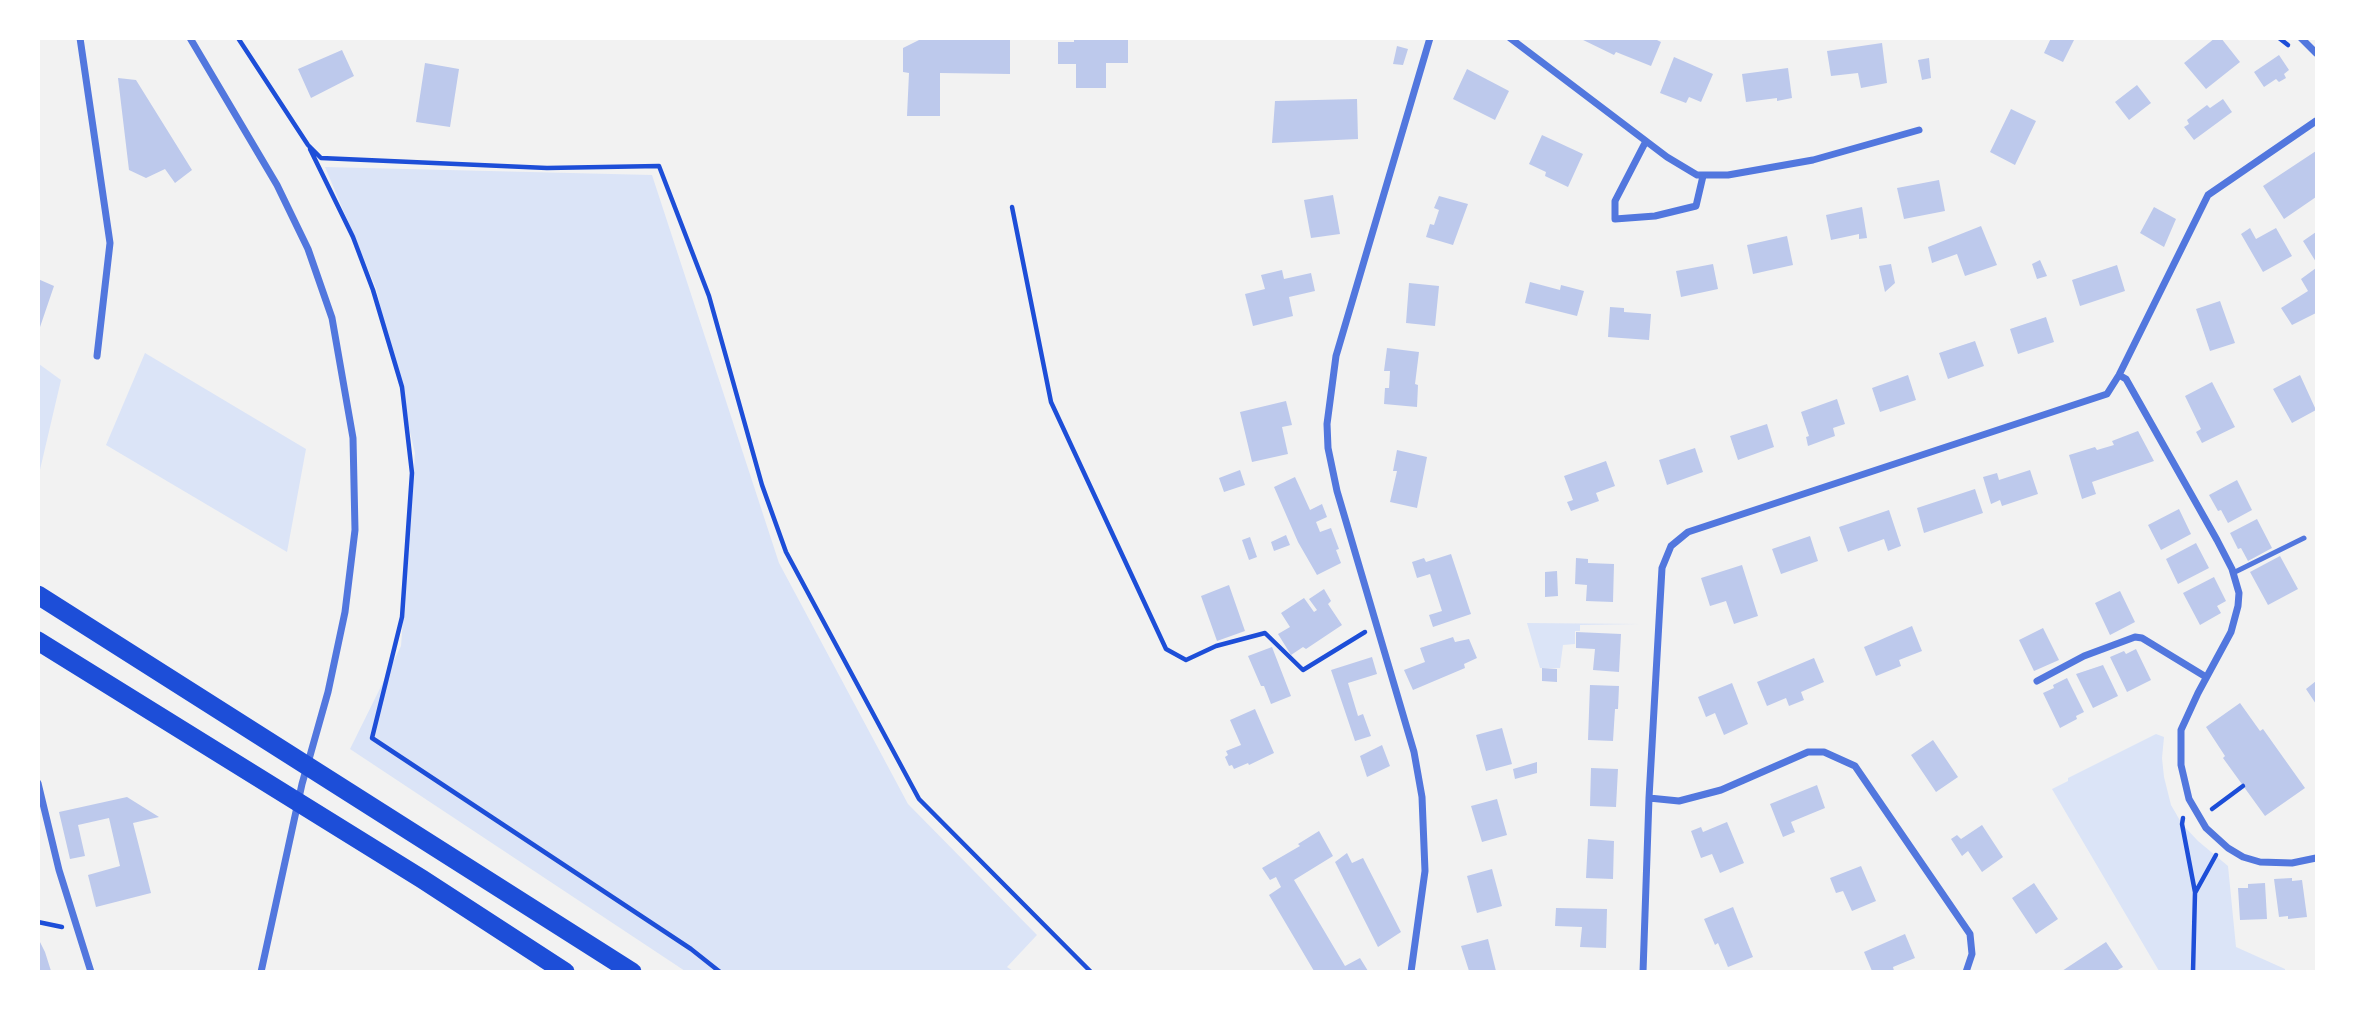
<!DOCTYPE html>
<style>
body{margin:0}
#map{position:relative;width:2355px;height:1010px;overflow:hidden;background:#f2f2f2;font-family:"Fira Sans",sans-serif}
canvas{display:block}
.frame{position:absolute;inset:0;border:40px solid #fff;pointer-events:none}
</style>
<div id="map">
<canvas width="2355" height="1010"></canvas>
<div class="frame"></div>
</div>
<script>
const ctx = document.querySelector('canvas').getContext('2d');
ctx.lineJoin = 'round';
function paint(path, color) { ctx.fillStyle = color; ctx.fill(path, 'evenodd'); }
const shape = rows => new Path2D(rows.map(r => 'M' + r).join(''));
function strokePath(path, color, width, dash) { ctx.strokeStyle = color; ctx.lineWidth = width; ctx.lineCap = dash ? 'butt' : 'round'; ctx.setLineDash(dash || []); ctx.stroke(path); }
paint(shape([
 [325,167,652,175,779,563,908,804,1037,935,1007,967,1013,971,685,971,350,749,401,646,415,453,376,288],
 [145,353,306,449,287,552,106,445],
 [39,364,61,380,39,474],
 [1527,623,1640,624,1580,625,1580,631,1575,631,1575,644,1563,645,1560,668,1540,668],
 [2156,734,2164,737,2162,758,2164,777,2171,805,2182,824,2198,841,2228,866,2236,947,2285,969,2285,971,2159,971,2052,789,2068,781,2068,778]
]), '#dbe4f7');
paint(shape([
 [923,38,1010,38,1010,74,940,73,940,116,907,116,909,73,903,72,903,48],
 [1074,38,1128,38,1128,63,1106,63,1106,88,1076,88,1076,64,1058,64,1058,42,1074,42],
 [1579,38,1653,38,1661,42,1651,66,1616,52,1614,55],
 [2051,38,2075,38,2063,62,2044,53],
 [2215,38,2221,38,2240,62,2206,89,2184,63],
 [1882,43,1887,83,1861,88,1858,73,1831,76,1827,51],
 [1397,46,1408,49,1403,65,1393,64],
 [342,50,354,76,311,98,298,69],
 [2279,55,2289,70,2284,74,2286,78,2279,82,2276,79,2264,87,2254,72],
 [1674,57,1713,74,1701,102,1689,97,1686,103,1660,93],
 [1929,58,1931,78,1922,80,1918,60],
 [425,63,459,69,450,127,416,122],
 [1788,68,1792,98,1777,101,1777,98,1746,102,1742,74],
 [1467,69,1509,91,1495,120,1453,99],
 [118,78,136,80,192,170,175,183,165,169,146,178,129,170],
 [2137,85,2151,103,2129,120,2115,102],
 [1357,99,1358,139,1272,143,1275,101],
 [2223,99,2232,112,2194,140,2184,127,2189,124,2187,120,2207,105,2210,108],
 [2011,109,2036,121,2015,165,1990,152],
 [1542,135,1583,154,1568,187,1545,176,1546,172,1529,164],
 [2316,151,2316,197,2284,219,2263,186],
 [1939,180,1945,211,1904,219,1897,188],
 [1333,195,1340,234,1311,238,1304,200],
 [1439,196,1468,204,1453,245,1426,237,1430,224,1434,225,1439,210,1434,208],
 [1862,207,1867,238,1859,239,1859,234,1831,240,1826,215],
 [2154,207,2176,219,2164,247,2140,233],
 [1981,226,1997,265,1965,276,1957,254,1932,263,1928,247],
 [2250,228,2256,239,2276,228,2292,256,2263,272,2241,234],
 [2316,232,2316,262,2303,241],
 [1787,236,1793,265,1753,274,1747,245],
 [2040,260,2047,276,2037,279,2032,264],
 [1713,264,1718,289,1681,297,1676,271],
 [1891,264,1895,283,1885,292,1879,266],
 [2117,265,2125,291,2080,306,2072,280],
 [2316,268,2316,313,2292,325,2281,308,2308,291,2301,279],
 [1282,270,1284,279,1311,273,1315,291,1289,297,1293,316,1253,326,1245,294,1265,289,1261,275],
 [38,279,54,286,39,330,38,330],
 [1530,282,1560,290,1561,285,1584,291,1577,316,1525,303],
 [1409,283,1439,286,1435,326,1406,323],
 [2220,301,2235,343,2210,351,2196,309],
 [1610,307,1624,308,1624,312,1651,314,1649,340,1608,337],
 [2046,317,2054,342,2018,354,2010,329],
 [1975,341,1984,366,1948,379,1939,353],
 [1387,348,1419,352,1415,384,1418,385,1417,407,1384,404,1385,388,1389,388,1390,371,1384,371],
 [1908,375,1916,400,1880,412,1872,388],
 [2300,375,2316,410,2292,423,2273,389],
 [2212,382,2235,427,2202,443,2196,432,2201,429,2185,396],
 [1837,399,1845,424,1833,428,1835,436,1808,446,1806,437,1809,436,1801,412],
 [1286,401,1292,425,1282,427,1288,454,1252,462,1240,412],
 [1767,424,1774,447,1738,460,1730,436],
 [2138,431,2154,461,2092,482,2096,494,2082,499,2069,455,2095,447,2097,450,2114,445,2112,441],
 [1695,448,1703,472,1667,485,1659,460],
 [1397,450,1427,457,1417,508,1390,502,1397,471,1393,471],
 [1606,461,1615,486,1596,493,1599,501,1571,511,1567,502,1573,500,1564,476],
 [1240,470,1245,485,1224,492,1219,478],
 [2030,470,2038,494,2002,506,2000,500,1991,504,1983,477,1997,473,1999,480],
 [1295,477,1310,510,1322,504,1327,517,1316,522,1320,532,1331,528,1339,549,1336,550,1341,563,1317,575,1298,542,1274,487],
 [2237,480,2252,510,2228,523,2221,510,2218,511,2209,495],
 [1975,489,1983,513,1924,533,1917,508],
 [2179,509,2191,534,2161,550,2148,525],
 [1889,510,1901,546,1888,551,1884,539,1848,552,1839,527],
 [2257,519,2272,548,2248,561,2241,548,2238,549,2230,533],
 [1286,535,1290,545,1274,551,1271,542],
 [1810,536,1818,561,1781,574,1772,549],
 [1250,537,1257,557,1249,560,1242,540],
 [2196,543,2209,568,2178,584,2166,559],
 [1451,554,1471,614,1433,627,1429,615,1442,611,1430,574,1417,578,1412,562,1424,558,1426,562],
 [2280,556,2298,589,2268,605,2250,572],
 [1576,558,1588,559,1588,563,1614,564,1613,602,1586,601,1587,585,1575,584],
 [1742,565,1758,616,1734,624,1726,601,1710,606,1701,578],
 [1557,571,1558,596,1545,597,1545,572],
 [2214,577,2226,601,2217,606,2221,613,2200,625,2183,593],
 [1229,585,1245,631,1217,641,1201,596],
 [1324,589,1331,601,1328,604,1342,625,1306,649,1303,647,1291,655,1278,634,1290,627,1281,613,1304,598,1314,612,1317,610,1309,599],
 [2120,591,2135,622,2110,635,2095,603],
 [1912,626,1922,651,1899,660,1901,666,1876,676,1864,647],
 [2043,628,2059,660,2034,671,2019,640],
 [1576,632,1621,634,1619,672,1593,670,1595,649,1576,648],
 [1453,637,1455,642,1469,639,1477,658,1464,664,1465,668,1413,690,1404,670,1425,662,1420,648],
 [1272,647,1291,696,1271,704,1264,686,1261,686,1248,656],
 [2136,649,2151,680,2127,692,2110,657,2124,651,2126,654],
 [1372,657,1377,674,1348,683,1358,716,1363,714,1371,736,1355,741,1331,670],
 [1814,658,1824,682,1801,692,1804,700,1789,706,1786,698,1767,706,1757,682],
 [2103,665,2118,696,2093,708,2076,674],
 [1542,668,1557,669,1557,682,1542,681],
 [2067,678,2084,712,2076,716,2077,719,2060,728,2043,693,2054,688,2053,685],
 [2316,681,2316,704,2306,689],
 [1732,683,1748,724,1724,735,1715,713,1706,717,1698,697],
 [1590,685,1619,686,1618,709,1615,709,1613,741,1588,740],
 [2240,703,2260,731,2263,729,2305,788,2265,816,2223,758,2225,756,2206,727],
 [1255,709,1274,753,1249,765,1248,763,1234,769,1232,765,1229,766,1225,757,1228,755,1226,751,1241,745,1230,720],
 [1502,728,1512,764,1486,771,1476,735],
 [1933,740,1958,777,1936,792,1911,755],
 [1382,745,1390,766,1367,777,1360,756],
 [1537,762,1537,773,1515,779,1513,769],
 [1591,768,1618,769,1616,807,1590,806],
 [1817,785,1825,808,1791,822,1795,832,1783,837,1770,804],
 [127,797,159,817,133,823,151,893,96,907,88,875,120,866,109,818,78,825,85,856,70,859,59,812],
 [1497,799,1507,835,1482,842,1471,806],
 [1727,822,1744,863,1720,873,1712,854,1701,858,1691,831,1701,827,1703,832],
 [1982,825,2003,857,1982,872,1968,851,1962,856,1951,839,1957,835,1961,839],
 [1319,831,1333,856,1294,880,1345,966,1360,958,1368,971,1314,971,1269,895,1281,887,1276,877,1270,880,1262,868,1300,846,1298,844],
 [1588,839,1614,841,1613,879,1586,878],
 [1347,853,1352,863,1363,858,1401,932,1378,947,1335,862],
 [1861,866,1876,901,1852,911,1843,891,1836,893,1830,878],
 [1492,869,1502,906,1477,913,1467,876],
 [2292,878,2292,881,2302,880,2307,917,2288,919,2288,916,2279,917,2274,879],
 [2034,883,2058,919,2036,934,2012,898],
 [2265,883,2267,919,2240,920,2238,888,2248,888,2248,884],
 [1733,907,1753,957,1728,967,1718,943,1715,945,1704,919],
 [1556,908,1607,909,1606,948,1580,947,1582,927,1555,926],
 [1905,934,1915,958,1893,967,1894,971,1872,971,1864,952],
 [38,938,45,952,51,971,38,971],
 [1488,939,1496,971,1469,971,1461,946],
 [2106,942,2123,967,2116,971,2062,971]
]), '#bdc9ec');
strokePath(shape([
 [238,38,308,145,321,158,547,168,659,166,709,296,762,485,786,552,919,799,1091,972],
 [2279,38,2288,45],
 [310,149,353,237,373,290,402,387,412,473,402,617,372,738,691,949,720,972],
 [1012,207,1051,402,1166,649,1186,660,1216,646,1265,633,1303,670,1365,632],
 [2212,809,2243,786],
 [2183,818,2182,824,2195,892],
 [38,922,62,927],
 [2193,972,2195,893,2216,855]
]), '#1d4ed8', 4.5);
strokePath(shape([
 [2233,573,2304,538]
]), '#5277de', 5);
strokePath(shape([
 [80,38,110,243,97,356],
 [190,38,277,185,308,249,332,318,353,438,355,530,345,612,328,692,302,784,261,972],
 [1510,38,1667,157,1697,175,1728,175,1813,160,1919,130],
 [2301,38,2316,53],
 [1646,141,1615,201,1615,219,1655,216,1696,206,1703,176],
 [2119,375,2126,379,2217,540,2232,569,2239,593,2238,606,2231,632,2198,693,2181,730,2181,765,2189,799,2206,828,2228,848,2243,857,2260,862,2292,863,2316,858],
 [2037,681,2084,656,2135,637,2142,638,2206,677],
 [38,783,59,870,91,972],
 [1649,798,1679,801,1721,790,1808,752,1824,752,1855,766,1970,934,1972,954,1966,972],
 [1411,972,1425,871,1422,797,1414,752,1337,491,1328,448,1327,424,1336,356,1430,38],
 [1643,972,1649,798,1662,568,1671,546,1688,532,2107,394,2119,375,2208,195,2316,121]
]), '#5277de', 7);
strokePath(shape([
 [38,595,632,972],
 [38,641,422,879,565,972]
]), '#1d4ed8', 19);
</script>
